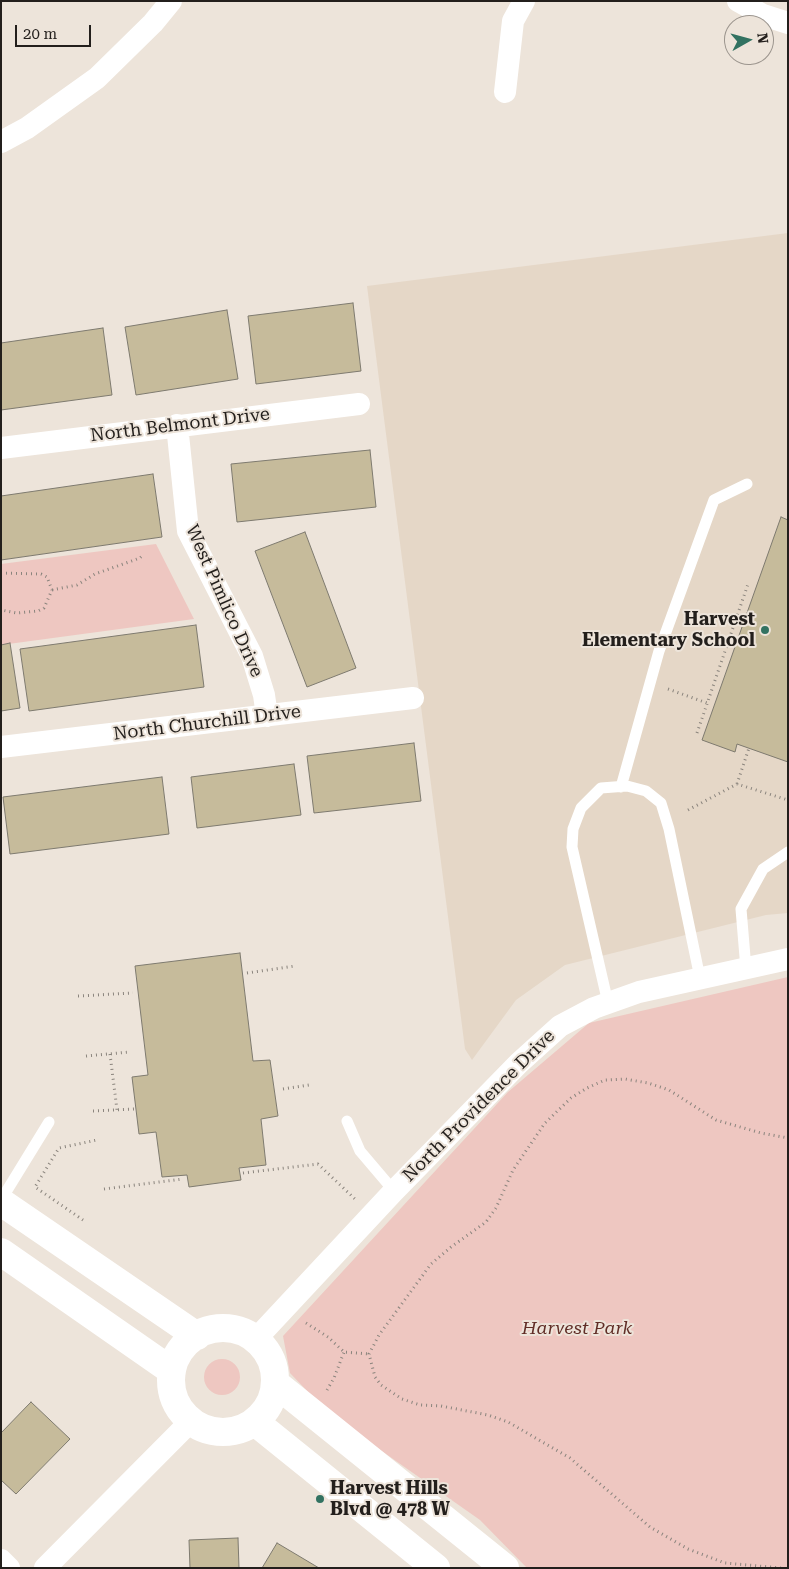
<!DOCTYPE html>
<style>
body{margin:0}
#map{position:relative;width:789px;height:1569px;overflow:hidden;background:#ede4da;font-family:"Roboto Serif",serif}
canvas{display:block}
.frame{position:absolute;inset:0;border:2px solid #231f1c;pointer-events:none}
.north{position:absolute;left:724px;top:15px;width:50px;height:50px;box-sizing:border-box;background:#ede4da;border:1px solid #9c958e;border-radius:50%;rotate:83deg;font-size:14px;font-weight:700;line-height:20px;text-align:center;color:#231f1c}
.north::after{content:'';display:block;margin:auto;width:18px;height:22px;background:#327261;clip-path:polygon(50% 0,100% 100%,50% 72%,0 100%)}
.scale{position:absolute;left:15px;top:25px;width:76px;height:22px;box-sizing:border-box;border:2px solid #231f1c;border-top:0;padding-left:6px;font-size:15px;line-height:18px;white-space:nowrap;color:#231f1c;-webkit-text-stroke:4px #ede4da;paint-order:stroke}
</style>
<div id="map">
<canvas width="789" height="1569"></canvas>
<div class="frame"></div>
<div class="north">N</div>
<div class="scale">20 m</div>
</div>
<script>
const ctx = document.querySelector('canvas').getContext('2d');
ctx.lineJoin = 'round';
function paint(path, color) { ctx.fillStyle = color; ctx.fill(path, 'evenodd'); }
const shape = rows => new Path2D(rows.map(r => 'M' + r).join(''));
function strokePath(path, color, width, dash) { ctx.strokeStyle = color; ctx.lineWidth = width; ctx.lineCap = dash ? 'butt' : 'round'; ctx.setLineDash(dash || []); ctx.stroke(path); }
function write(font, color, halo, rows, align = 'center') {
  ctx.font = font + ' "Roboto Serif",serif'; ctx.lineWidth = 4; ctx.setLineDash([]); ctx.textBaseline = 'middle'; ctx.strokeStyle = halo; ctx.fillStyle = color; for (const [text, x, y, turn = 0] of rows) {
    ctx.save(); ctx.translate(x, y); ctx.rotate((+turn || 0) * Math.PI / 180); ctx.textAlign = isNaN(turn) ? turn : align; if (halo) ctx.strokeText(text, 0, 0); ctx.fillText(text, 0, 0); ctx.restore();
  }
}
paint(shape([
 [788,233,788,913,766,915,565,965,516,1000,472,1060,465,1049,367,286]
]), '#e5d7c7');
paint(shape([
 [156,544,194,619,1,645,1,564],
 [788,977,788,1568,527,1568,480,1520,329,1414,290,1373,283,1336,508,1092,589,1023],
 '204 1377a18 18 0 1 1 36 0a18 18 0 1 1-36 0Z'
]), '#eec7c1');
const building = shape([
 [353,303,361,371,256,384,248,316,353,303],
 [227,310,238,379,136,395,125,327,227,310],
 [103,328,112,395,1,410,1,343,103,328],
 [370,450,376,507,237,522,231,464,370,450],
 [153,474,162,537,1,560,1,496,153,474],
 [781,517,788,520,788,762,737,744,735,752,702,740,781,517],
 [305,532,356,668,307,687,255,551,305,532],
 [196,625,204,687,29,711,20,649,196,625],
 [10,643,20,708,1,711,1,645,10,643],
 [414,743,421,801,314,813,307,756,414,743],
 [294,764,301,815,197,828,191,777,294,764],
 [162,777,169,834,10,854,3,797,162,777],
 [240,953,253,1061,270,1060,278,1116,261,1119,266,1165,239,1168,241,1180,189,1187,187,1175,162,1177,156,1132,139,1134,132,1077,148,1075,135,966,240,953],
 [31,1402,70,1439,16,1494,1,1480,1,1433,31,1402],
 [238,1538,239,1568,190,1568,189,1540,238,1538],
 [277,1543,319,1568,262,1568,277,1543]
]);
paint(building, '#c6bb9b');
strokePath(building, '#7e7a6f', 1);
strokePath(shape([
 [1,573,41,574,47,577,52,590,44,608,38,611,17,613,1,610],
 [52,590,77,585,95,574,140,558,144,554],
 [668,689,707,703],
 [697,733,748,584],
 [737,784,749,748],
 [688,810,737,784,788,800],
 [247,973,295,966],
 [78,996,133,993],
 [110,1054,117,1110],
 [86,1056,130,1052],
 [283,1089,309,1085],
 [93,1111,134,1109],
 [243,1173,318,1164,355,1199],
 [104,1189,183,1179],
 [83,1220,35,1187,59,1148,97,1140],
 [306,1323,328,1337,344,1352,369,1354],
 [327,1390,334,1378,344,1352],
 [781,1568,725,1563,688,1549,650,1527,570,1458,508,1422,488,1415,441,1406,420,1405,402,1399,381,1385,375,1377,369,1354,379,1335,431,1264,451,1247,486,1222,496,1208,513,1170,545,1123,571,1098,587,1088,605,1080,625,1079,648,1083,669,1090,716,1120,761,1133,788,1138]
]), '#8a847d', 3, [1, 4]);
strokePath(shape([
 [621,787,659,651,714,500,747,484],
 [746,969,741,909,763,869,788,852],
 [608,1003,572,847,573,829,581,808,601,788,627,786,646,791,661,803,669,829,700,978],
 [347,1121,360,1151,394,1191],
 [1,1200,49,1122]
]), '#fff', 11);
strokePath(shape([
 [738,1,763,15,788,23],
 [505,92,513,21,524,1],
 [1,142,27,128,97,78,153,23,171,1],
 [177,425,188,531,252,656,264,695,267,716],
 [1,448,359,404],
 [1,747,413,698],
 [255,1340,394,1191,519,1063,560,1026,594,1008,639,992,788,959],
 [1,1560,9,1568],
 [45,1568,191,1421]
]), '#fff', 22);
strokePath(shape([
 [1,1202,197,1336],
 [1,1252,172,1371],
 '171 1380a52 52 0 1 1 104 0a52 52 0 1 1-104 0Z',
 [275,1383,505,1568],
 [255,1422,436,1568]
]), '#fff', 28);
for (const [x, y, r, color] of [
 [765,630,5,"#327261"],
 [320,1499,5,"#327261"]
]) { const dot = new Path2D(); dot.arc(x, y, r, 0, 2 * Math.PI); ctx.fillStyle = color; ctx.fill(dot); strokePath(dot, '#ede4da', 2); }
write('18px', '#231f1c', '#ede4da', [
 ["North Belmont Drive",180,425,-7],
 ["West Pimlico Drive",224,601,66],
 ["North Churchill Drive",207,723,-7],
 ["North Providence Drive",479,1106,-45]
]);
write('bold 18px', '#231f1c', '#ede4da', [
 ["Harvest",755,620],
 ["Elementary School",755,641],
 ["Harvest Hills",330,1489,"left"],
 ["Blvd @ 478 W",330,1510,"left"]
], 'right');
write('italic 18px', '#612e27', '#ede4da', [
 ["Harvest Park",577,1329]
]);
</script>
